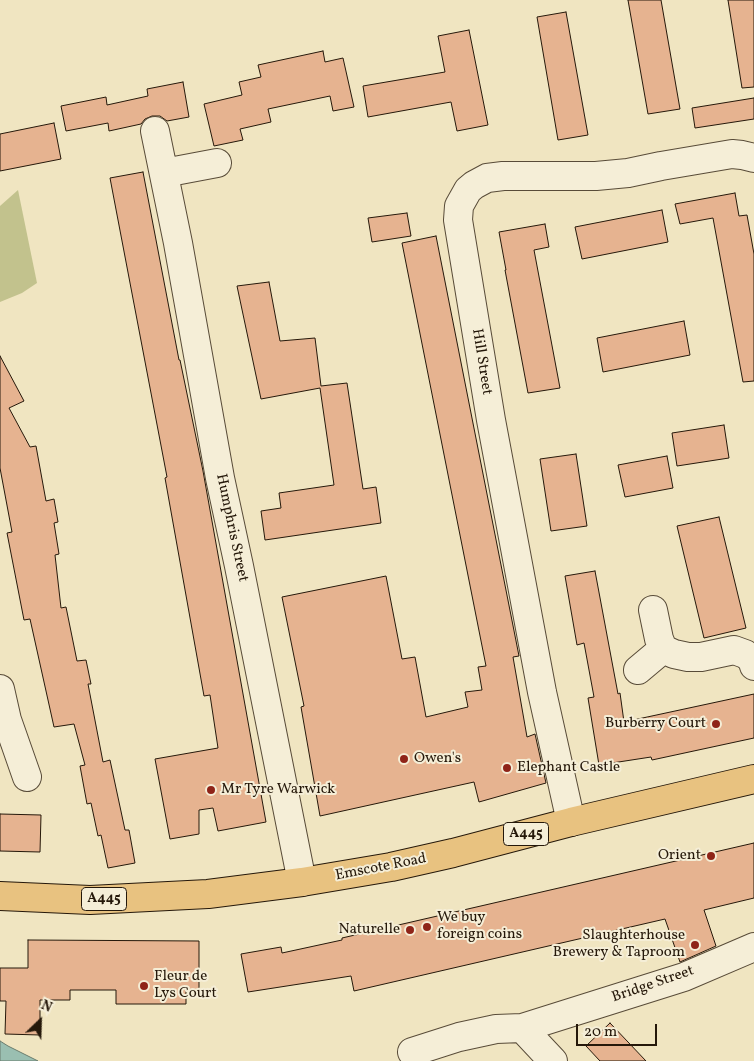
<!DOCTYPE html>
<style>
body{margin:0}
#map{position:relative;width:754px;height:1061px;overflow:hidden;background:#f0e5c1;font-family:Vollkorn,serif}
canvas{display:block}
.north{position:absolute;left:15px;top:996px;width:50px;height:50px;-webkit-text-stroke:4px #f5eed7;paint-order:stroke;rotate:24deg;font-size:14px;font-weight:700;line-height:20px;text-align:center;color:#25180a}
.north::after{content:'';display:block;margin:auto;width:18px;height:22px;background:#25180a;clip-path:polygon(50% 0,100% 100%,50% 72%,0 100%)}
.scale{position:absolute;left:576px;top:1024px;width:81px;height:22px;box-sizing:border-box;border:2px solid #25180a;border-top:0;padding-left:6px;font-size:15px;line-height:18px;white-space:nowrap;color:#25180a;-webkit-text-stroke:4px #f5eed7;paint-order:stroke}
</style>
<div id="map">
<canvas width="754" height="1061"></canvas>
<div class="north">N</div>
<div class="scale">20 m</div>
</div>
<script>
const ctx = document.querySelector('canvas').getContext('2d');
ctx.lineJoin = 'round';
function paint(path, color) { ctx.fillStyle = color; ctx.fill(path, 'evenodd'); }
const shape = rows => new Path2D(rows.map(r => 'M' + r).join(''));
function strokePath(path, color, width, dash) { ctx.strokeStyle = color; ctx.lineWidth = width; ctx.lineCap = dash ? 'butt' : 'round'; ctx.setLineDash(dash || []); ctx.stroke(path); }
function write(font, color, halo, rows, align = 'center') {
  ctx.font = font + ' Vollkorn,serif'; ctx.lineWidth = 4; ctx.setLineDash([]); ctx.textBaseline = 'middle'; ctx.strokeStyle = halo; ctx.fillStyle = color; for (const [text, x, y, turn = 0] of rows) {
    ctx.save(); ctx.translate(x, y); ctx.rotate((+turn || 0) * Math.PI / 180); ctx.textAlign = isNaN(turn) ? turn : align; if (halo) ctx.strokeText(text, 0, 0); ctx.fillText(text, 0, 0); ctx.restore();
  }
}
paint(shape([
 [18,190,37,283,22,293,0,302,0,206]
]), '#c2c28d');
const water = shape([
 [0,1041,8,1046,38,1061,0,1061,0,1041]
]);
paint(water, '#9abfb1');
strokePath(water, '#6b7c6e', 1);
const building = shape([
 [628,0,661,0,680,109,648,114,628,0],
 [728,0,754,0,754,87,742,88,728,0],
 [566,12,588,135,558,140,537,17,566,12],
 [469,30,488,125,457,131,451,102,368,117,363,86,445,72,438,36,469,30],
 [323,51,325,62,343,58,354,107,333,111,330,96,268,109,271,122,240,129,243,140,214,146,204,104,242,95,239,82,261,77,258,65,323,51],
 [183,82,189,117,167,121,160,116,152,116,145,119,141,124,109,131,108,123,66,131,61,106,106,97,107,105,148,96,147,89,183,82],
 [754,98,754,119,695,128,692,108,754,98],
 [54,123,61,159,0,171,0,134,54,123],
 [143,172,179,360,180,360,203,471,266,822,218,831,213,808,199,810,199,834,170,839,155,759,218,748,210,695,204,696,165,478,167,477,110,178,143,172],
 [735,193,739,216,747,215,754,254,754,381,743,382,713,218,680,224,675,204,735,193],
 [662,210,668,242,582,259,575,227,662,210],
 [407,213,411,236,372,242,368,218,407,213],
 [545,224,549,247,534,250,560,388,528,393,505,270,506,270,499,232,545,224],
 [436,236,519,656,513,657,527,737,535,734,546,783,479,802,474,782,320,816,301,707,304,706,282,597,386,576,402,659,415,657,426,717,468,707,465,692,482,690,478,667,486,666,402,243,436,236],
 [269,282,280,341,315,338,321,386,347,383,363,489,376,487,381,523,265,540,261,511,281,508,279,493,334,485,320,388,261,399,237,286,269,282],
 [684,321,690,355,603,372,597,338,684,321],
 [0,356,24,401,9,408,30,447,36,446,46,501,54,499,58,522,54,523,59,554,55,555,61,608,66,607,77,661,86,660,91,684,88,684,103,762,110,760,125,830,129,830,135,863,108,868,101,835,98,836,91,803,87,804,80,766,85,765,74,724,54,727,30,619,24,620,7,533,12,532,0,468,0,356],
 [724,425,729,458,677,466,672,433,724,425],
 [576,454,587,526,551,531,540,459,576,454],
 [667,456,673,488,625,497,618,465,667,456],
 [719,517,746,628,704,638,677,526,719,517],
 [595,571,618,694,620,693,624,722,754,694,754,738,652,760,651,757,599,765,588,698,594,697,584,643,577,645,565,576,595,571],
 [0,814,41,815,40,852,0,851,0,814],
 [754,843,754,898,704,910,716,946,680,962,665,919,354,991,351,976,248,992,241,954,281,947,282,953,342,940,342,938,754,843],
 [28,940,199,941,199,991,186,991,186,1004,116,1004,116,990,70,990,70,1000,40,1000,40,1035,5,1034,6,1001,0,1001,0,968,28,968,28,940],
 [610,1023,646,1061,600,1061,586,1046,610,1023]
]);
paint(building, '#e6b390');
strokePath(building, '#25180a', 1);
const minor = shape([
 [155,131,178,243,220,478,239,566,302,882],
 [164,173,217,163],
 [653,610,659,639,663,649,674,654,688,657,701,657,734,650,745,654,752,659,754,666],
 [638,670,663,649],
 [0,689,7,720,27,777],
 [571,822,542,692,491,420,458,220,459,206,468,190,474,185,487,178,503,176,596,176,628,173,661,166,732,154,742,155,754,158],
 [522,1028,553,1061],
 [412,1052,459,1037,496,1029,522,1028,684,977,754,947]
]);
const major = shape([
 [0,896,90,900,208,894,302,882,391,867,453,853,571,822,754,779]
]);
strokePath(minor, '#584b38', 30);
strokePath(major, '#25180a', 30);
strokePath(minor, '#f5eed7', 28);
strokePath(major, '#e8c280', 28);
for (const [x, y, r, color] of [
 [716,724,5,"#8f2418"],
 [404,759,5,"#8f2418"],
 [507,768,5,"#8f2418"],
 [211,790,5,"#8f2418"],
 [711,856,5,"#8f2418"],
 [427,927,5,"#8f2418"],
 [410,930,5,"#8f2418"],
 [695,945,5,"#8f2418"],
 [144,986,5,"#8f2418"]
]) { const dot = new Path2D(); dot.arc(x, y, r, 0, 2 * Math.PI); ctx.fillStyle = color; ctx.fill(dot); strokePath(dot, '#f5eed7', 2); }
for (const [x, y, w] of [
 [526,834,45],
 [104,899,45]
]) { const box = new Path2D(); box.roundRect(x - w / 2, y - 11.5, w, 23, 4); ctx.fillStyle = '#f5eed7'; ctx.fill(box); strokePath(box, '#25180a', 1); }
write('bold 14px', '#25180a', null, [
 ["A445",526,834],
 ["A445",104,899]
]);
write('15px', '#25180a', '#f5eed7', [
 ["Hill Street",481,362,81],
 ["Humphris Street",231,528,78],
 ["Emscote Road",381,868,-11],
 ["Bridge Street",653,985,-19]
]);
write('15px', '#25180a', '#f5eed7', [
 ["Burberry Court",706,724,"right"],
 ["Owen's",414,759],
 ["Elephant Castle",517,768],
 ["Mr Tyre Warwick",221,790],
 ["Orient",701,856,"right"],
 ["We buy",437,918],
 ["foreign coins",437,935],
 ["Naturelle",400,930,"right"],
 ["Slaughterhouse",685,936,"right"],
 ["Brewery & Taproom",685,953,"right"],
 ["Fleur de",154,977],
 ["Lys Court",154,994]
], 'left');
</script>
